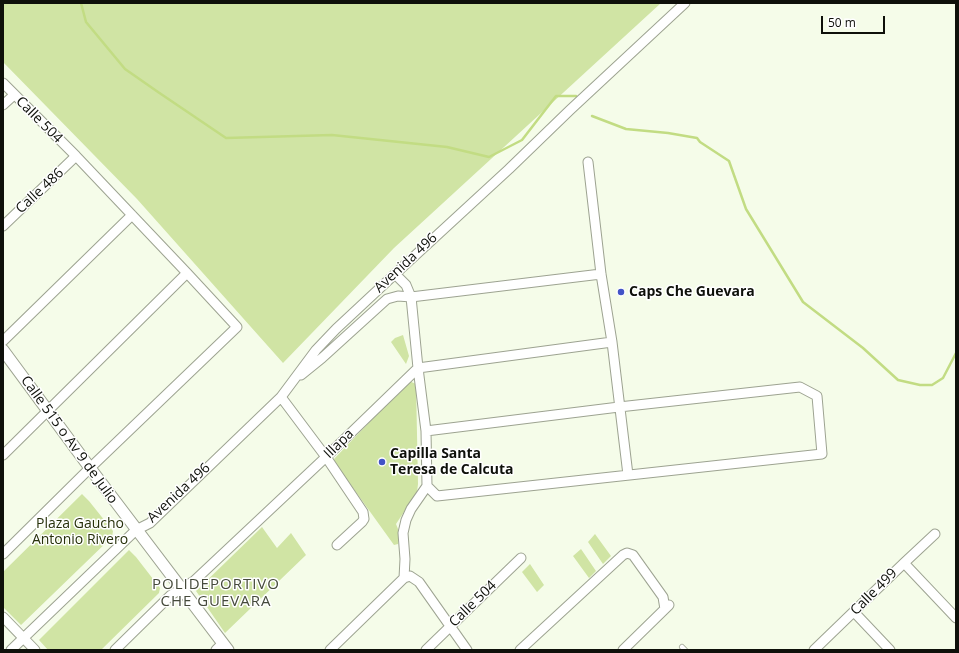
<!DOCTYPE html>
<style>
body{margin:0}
#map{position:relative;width:959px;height:653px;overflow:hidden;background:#f5fce9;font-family:"Open Sans",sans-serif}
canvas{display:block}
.frame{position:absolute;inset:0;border:4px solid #0e100a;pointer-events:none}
.scale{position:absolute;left:821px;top:16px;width:64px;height:18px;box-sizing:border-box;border:2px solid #0e100a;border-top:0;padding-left:5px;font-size:12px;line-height:14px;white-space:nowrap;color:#0e100a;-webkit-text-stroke:3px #fff;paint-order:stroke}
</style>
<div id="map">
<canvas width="959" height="653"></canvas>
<div class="frame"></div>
<div class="scale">50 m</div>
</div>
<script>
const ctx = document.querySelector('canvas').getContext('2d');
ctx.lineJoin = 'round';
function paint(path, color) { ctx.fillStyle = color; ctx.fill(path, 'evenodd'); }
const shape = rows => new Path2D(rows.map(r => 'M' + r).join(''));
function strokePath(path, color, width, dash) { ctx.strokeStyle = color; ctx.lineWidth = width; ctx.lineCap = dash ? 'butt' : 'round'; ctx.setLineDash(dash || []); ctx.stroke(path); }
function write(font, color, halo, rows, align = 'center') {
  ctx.font = font + ' "Open Sans",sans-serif'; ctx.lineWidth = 3; ctx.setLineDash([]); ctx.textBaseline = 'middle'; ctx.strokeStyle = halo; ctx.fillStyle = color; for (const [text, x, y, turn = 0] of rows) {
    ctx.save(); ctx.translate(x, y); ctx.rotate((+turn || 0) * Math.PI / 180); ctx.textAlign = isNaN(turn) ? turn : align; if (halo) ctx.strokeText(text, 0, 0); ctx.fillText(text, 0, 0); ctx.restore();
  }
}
paint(shape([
 [3,3,661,3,394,248,283,363,137,199,3,62],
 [403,335,409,356,406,364,391,342,395,338],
 [409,381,416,384,418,484,417,492,396,524,398,529,398,544,394,545,335,463,334,459],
 [82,494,89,501,113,531,112,537,21,625,3,607,3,572],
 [262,527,277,548,291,533,306,555,225,633,196,591],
 [595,534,611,556,603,564,588,542],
 [581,549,596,571,589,578,573,556],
 [129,550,136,557,160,588,159,593,101,650,48,650,39,640],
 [530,564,544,585,537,592,522,572]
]), '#d0e4a4');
strokePath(shape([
 [81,3,86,22,125,69,158,92,226,138,332,135,447,147,489,157,522,140,556,96,576,96],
 [592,116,626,129,668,133,697,138,700,142,729,161,746,209,803,302,863,348,898,380,920,385,932,385,943,378,956,353]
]), '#c2dc83', 2.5);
const service = shape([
 [682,647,685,650]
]);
const minor = shape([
 [3,83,76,156,187,273,237,327,90,468,3,554],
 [3,105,14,95],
 [588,162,601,274,612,342,628,475],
 [3,226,76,156],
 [395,274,406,285,411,297,418,368,426,431,427,486,437,496,822,454,817,396,800,387,619,407,426,431],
 [3,341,132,215],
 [301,375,322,358,387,299,398,296,411,297,601,274],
 [281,397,326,457,363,512,364,519,362,522,337,545],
 [3,455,187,273],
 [904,563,956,618],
 [404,578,405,559,403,533,406,520,411,509,427,486],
 [854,612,890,650],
 [3,617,35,650],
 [11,650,136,530,150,523,281,397,316,350,336,329,395,274,509,169,570,110,685,3],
 [115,650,171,595,194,581,326,457,418,368,612,342],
 [216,650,223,643],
 [330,650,404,578,410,576,419,582,467,650],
 [426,650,521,558],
 [520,650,623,555,627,553,633,555,663,597,665,609],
 [623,650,669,605],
 [814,650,904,563,935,534]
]);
const tertiary = shape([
 [3,350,90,468,228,650]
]);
strokePath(service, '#9da391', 6);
strokePath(minor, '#9da391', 11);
strokePath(tertiary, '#9da391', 13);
strokePath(service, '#fff', 4.5);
strokePath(minor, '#fff', 9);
strokePath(tertiary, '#fff', 11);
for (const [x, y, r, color] of [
 [621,292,4,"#4253c7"],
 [382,462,4,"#4253c7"]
]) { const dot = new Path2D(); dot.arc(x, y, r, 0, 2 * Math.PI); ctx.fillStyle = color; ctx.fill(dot); strokePath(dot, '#fff', 1.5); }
write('14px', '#0e100a', '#fff', [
 ["Calle 504",39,120,45],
 ["Calle 486",40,191,-43],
 ["Avenida 496",406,263,-43],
 ["Calle 515 o Av 9 de Julio",69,440,54],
 ["Illapa",339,444,-44],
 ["Avenida 496",179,493,-43],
 ["Calle 499",874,592,-45],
 ["Calle 504",473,604,-44]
]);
write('bold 14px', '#0e100a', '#fff', [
 ["Caps Che Guevara",629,292],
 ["Capilla Santa",390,454],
 ["Teresa de Calcuta",390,470]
], 'left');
write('14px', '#27310b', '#fff', [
 ["Plaza Gaucho",80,524],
 ["Antonio Rivero",80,540]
]);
ctx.letterSpacing = '1px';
write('15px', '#454a3b', '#fff', [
 ["POLIDEPORTIVO",216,585],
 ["CHE GUEVARA",216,602]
]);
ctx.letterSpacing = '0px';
</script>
